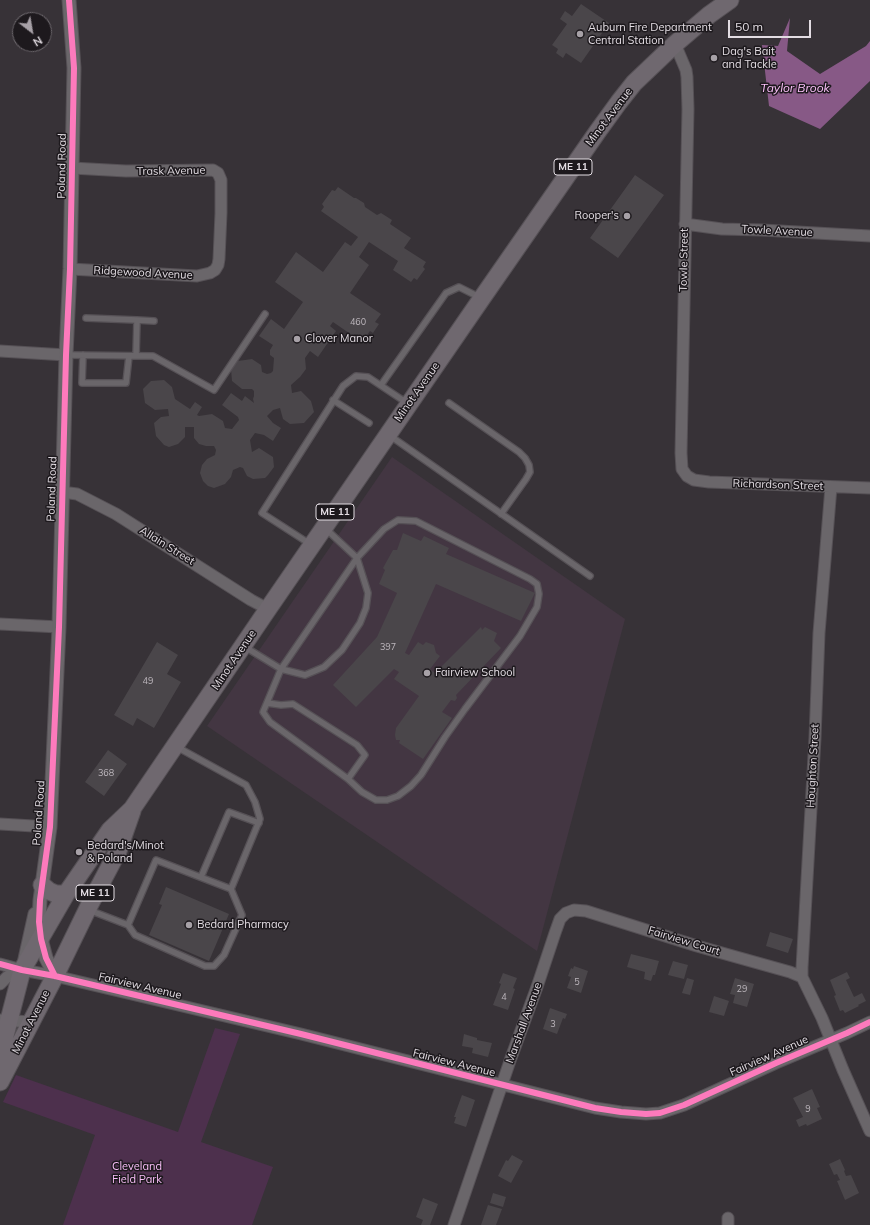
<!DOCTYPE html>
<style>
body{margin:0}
#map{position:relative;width:870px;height:1225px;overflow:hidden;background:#373237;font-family:Mulish,sans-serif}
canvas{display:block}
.north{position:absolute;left:12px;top:12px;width:40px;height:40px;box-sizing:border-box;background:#1d191d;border:1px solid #6c676c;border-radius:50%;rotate:149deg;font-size:11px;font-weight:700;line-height:16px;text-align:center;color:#e3dde3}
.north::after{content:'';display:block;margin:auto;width:14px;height:18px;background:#a7a1a7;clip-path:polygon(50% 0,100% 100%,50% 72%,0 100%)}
.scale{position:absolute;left:728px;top:20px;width:83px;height:18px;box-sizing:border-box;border:2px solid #e3dde3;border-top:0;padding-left:5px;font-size:12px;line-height:14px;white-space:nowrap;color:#e3dde3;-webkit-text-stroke:3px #1d191d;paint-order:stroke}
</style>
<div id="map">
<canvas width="870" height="1225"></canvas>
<div class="north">N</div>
<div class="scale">50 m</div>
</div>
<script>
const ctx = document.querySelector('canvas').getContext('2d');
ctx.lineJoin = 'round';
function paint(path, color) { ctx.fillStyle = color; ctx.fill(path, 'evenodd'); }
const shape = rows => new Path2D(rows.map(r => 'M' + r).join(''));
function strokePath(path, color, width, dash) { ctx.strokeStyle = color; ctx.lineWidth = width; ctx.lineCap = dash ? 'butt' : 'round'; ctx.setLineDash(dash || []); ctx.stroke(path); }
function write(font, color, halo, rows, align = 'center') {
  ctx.font = font + ' Mulish,sans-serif'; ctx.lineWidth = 3; ctx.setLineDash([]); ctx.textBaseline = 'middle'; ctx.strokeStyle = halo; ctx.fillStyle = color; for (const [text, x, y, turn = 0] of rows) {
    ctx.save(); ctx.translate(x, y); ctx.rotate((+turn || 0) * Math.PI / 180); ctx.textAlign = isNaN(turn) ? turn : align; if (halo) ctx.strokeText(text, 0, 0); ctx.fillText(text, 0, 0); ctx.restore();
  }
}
paint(shape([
 [392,457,625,619,537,951,207,726]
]), '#433642');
paint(shape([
 [215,1028,240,1034,201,1142,273,1167,252,1225,63,1225,95,1135,3,1102,16,1075,178,1132]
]), '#4d304d');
paint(shape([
 [790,18,787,51,820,74,866,46,870,41,870,81,820,129,769,106,762,45,778,46]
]), '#875986');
paint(shape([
 [581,4,609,23,581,63,566,53,563,58,556,53,558,49,552,45,567,24,560,19,565,11,572,16],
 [635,175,664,195,618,258,590,238],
 [338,187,354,198,356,198,364,203,365,207,377,215,381,213,392,220,390,224,411,238,404,248,426,262,423,267,425,269,417,280,414,278,411,282,393,270,398,261,369,242,359,257,369,265,350,293,381,314,375,322,379,324,373,333,370,331,362,342,333,322,330,326,336,331,318,357,310,351,305,358,306,369,300,377,291,385,292,393,301,391,311,401,314,412,304,423,290,424,283,419,280,408,273,410,267,416,273,423,281,428,273,441,264,435,255,433,250,440,252,452,259,448,273,457,274,467,268,475,265,478,253,479,247,476,243,468,240,467,233,470,231,477,225,484,214,488,208,486,203,481,200,473,202,465,207,459,215,455,216,450,214,446,206,446,199,444,194,438,194,427,185,427,185,437,178,444,169,447,164,445,156,436,154,423,161,417,169,416,168,409,155,410,145,403,143,389,151,381,164,380,172,387,175,399,190,409,195,402,202,407,197,415,199,416,212,414,223,421,225,428,232,429,239,420,238,417,222,405,231,393,242,401,245,396,254,403,253,399,254,396,254,391,252,389,242,389,232,381,231,369,238,361,252,359,261,365,262,372,267,374,271,373,273,371,274,358,270,355,270,350,273,345,259,336,271,319,284,329,303,302,275,282,296,252,323,272,345,242,351,246,358,237,321,211,324,207,322,204,332,190,335,191],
 [403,533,421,541,424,536,449,548,446,554,535,593,521,621,436,584,405,653,409,655,418,642,423,645,426,642,434,645,436,653,440,656,430,669,435,673,481,627,482,630,485,627,497,633,494,641,501,648,456,695,457,698,455,701,451,700,442,712,452,718,423,759,399,743,400,740,396,740,395,735,396,728,419,696,394,679,399,672,394,669,356,707,333,685,377,637,397,593,379,584,385,570,383,568,393,550,397,550],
 [157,642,178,655,167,674,181,682,154,728,137,718,133,726,114,715],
 [108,750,127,764,104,796,85,782],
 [166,887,229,914,209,961,149,935,162,905,159,904],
 [770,932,793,939,788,953,766,946],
 [631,954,659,961,655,975,653,975,651,981,644,979,645,972,627,967],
 [673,961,688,965,684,979,668,975],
 [574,966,588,971,581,993,567,988,571,977,568,976,571,968,573,969],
 [847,972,850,978,846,980,854,997,862,993,866,1001,858,1005,859,1006,845,1013,843,1010,840,1011,834,996,836,995,830,980],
 [503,973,517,978,513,988,515,989,508,1010,493,1005,501,984,499,983],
 [687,978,694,980,690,995,682,993],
 [735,978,754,984,747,1007,733,1003,735,995,730,994],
 [714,996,729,1001,724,1016,709,1012],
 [550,1008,567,1014,565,1019,563,1018,557,1034,543,1029],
 [464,1034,477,1038,477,1040,492,1043,488,1057,472,1053,473,1048,462,1046],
 [812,1089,820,1107,817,1108,822,1119,807,1126,806,1124,799,1127,796,1120,803,1117,793,1098],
 [462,1095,475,1100,466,1127,454,1123,456,1117,454,1117],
 [512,1155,523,1161,511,1183,498,1176,506,1160,508,1161],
 [840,1159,845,1170,844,1171,846,1176,851,1175,859,1193,845,1200,837,1181,840,1180,837,1174,834,1175,829,1164],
 [493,1193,506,1197,503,1207,490,1203],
 [423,1198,438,1204,430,1225,421,1225,423,1220,416,1217],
 [488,1205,502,1209,496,1225,481,1225]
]), '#4a464a');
const service = shape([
 [86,318,137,320,136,356],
 [137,320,154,321],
 [66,355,153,356,214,390,265,314],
 [83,355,82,383,126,383,129,356],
 [381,385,446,293,459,287,479,297],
 [333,400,369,423],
 [449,403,519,452,525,458,529,465,530,472,526,479,501,514],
 [389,435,590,576],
 [310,544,262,513,343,386,356,376,368,377,407,403],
 [245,647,281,669,305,675,324,667,342,650,360,623,366,608,368,593,357,558,326,529],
 [267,703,281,705,293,704,357,745,365,755,348,779,270,722,263,712,281,669,357,558,384,529,398,520,416,521,530,579,537,584,539,594,537,607,520,636,465,709,445,737,421,775,411,786,398,796,387,800,376,800,362,792,348,779],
 [201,877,229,812,259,823],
 [89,910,128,925,156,860,231,889],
 [128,925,135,935,205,966,214,966,224,955,242,915,231,889,260,819,255,802,246,785,177,747]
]);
const minor = shape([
 [675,44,686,70,687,77,688,109,681,453,682,469,687,476,694,480,709,482,870,488],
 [685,224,722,229,762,230,870,236],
 [70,269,197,276,210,273,215,270,218,265,219,259,221,213,221,180,218,173,213,170,126,171,72,168],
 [0,351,66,355],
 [831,487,819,633,815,738,802,968,802,977,822,1018,843,1070,870,1131],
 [62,492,77,494,116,514,251,600,268,609],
 [0,624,59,627],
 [0,824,50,827],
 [0,964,22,970,55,976,301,1034,595,1108,621,1112,646,1114,660,1113,684,1105,776,1063,847,1033,870,1022],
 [0,984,7,977,22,970],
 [0,1020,31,1022],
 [728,1218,728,1225],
 [454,1225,511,1058,537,987,555,933,560,919,566,913,574,910,586,911,697,946,790,972,802,977]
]);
const tertiary = shape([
 [25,959,35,914],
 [55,976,46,958,41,939,39,922,40,900,50,827,59,627,66,355,70,269,74,68,69,0]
]);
const primary = shape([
 [42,885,49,891,56,894,66,894],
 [0,1055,22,970,66,894,110,830,132,809,268,609,482,298,598,131,619,102,634,83,675,44,709,15,730,0],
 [0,1082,55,976,90,904,118,851,132,811]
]);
strokePath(service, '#565156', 8);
strokePath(minor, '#565156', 13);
strokePath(tertiary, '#565156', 15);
strokePath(primary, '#565156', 19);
strokePath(service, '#6a666a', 5.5);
strokePath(minor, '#6a666a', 11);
strokePath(tertiary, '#6a666a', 13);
strokePath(primary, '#6f686f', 17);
strokePath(shape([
 [0,964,22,970,55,976,301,1034,595,1108,621,1112,646,1114,660,1113,684,1105,776,1063,847,1033,870,1022],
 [55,976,46,958,41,939,39,922,40,900,50,827,59,627,66,355,70,269,74,68,69,0]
]), '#fd7abc', 6);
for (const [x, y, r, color] of [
 [580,34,4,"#a7a1a7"],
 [714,58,4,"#a7a1a7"],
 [627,216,4,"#a7a1a7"],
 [297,339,4,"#a7a1a7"],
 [427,673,4,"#a7a1a7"],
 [79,852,4,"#a7a1a7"],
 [189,925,4,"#a7a1a7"]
]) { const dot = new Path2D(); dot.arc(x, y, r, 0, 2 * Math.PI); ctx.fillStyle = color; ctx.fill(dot); strokePath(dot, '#1d191d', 1.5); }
write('9px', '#bdb7bd', null, [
 ["460",358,322],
 ["397",388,647],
 ["49",148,681],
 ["368",106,773],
 ["5",577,982],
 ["29",742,989],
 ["4",504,997],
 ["3",553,1024],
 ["9",808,1109]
]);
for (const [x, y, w] of [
 [573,167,38],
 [335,512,38],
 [95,893,38]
]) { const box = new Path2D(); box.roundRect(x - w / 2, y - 8, w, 16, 3); ctx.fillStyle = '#1d191d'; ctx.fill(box); strokePath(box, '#e3dde3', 1); }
write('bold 10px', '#e3dde3', null, [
 ["ME 11",573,167],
 ["ME 11",335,512],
 ["ME 11",95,893]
]);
write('11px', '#e3dde3', '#1d191d', [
 ["Auburn Fire Department",588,28],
 ["Central Station",588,41],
 ["Dag's Bait",722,52],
 ["and Tackle",722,65],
 ["Rooper's",619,216,"right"],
 ["Clover Manor",305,339],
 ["Fairview School",435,673],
 ["Bedard's/Minot",87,846],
 ["& Poland",87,859],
 ["Bedard Pharmacy",197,925]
], 'left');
write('11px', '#e3dde3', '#1d191d', [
 ["Minot Avenue",609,117,-53],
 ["Poland Road",62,166,-89],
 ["Trask Avenue",171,171,-1],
 ["Towle Avenue",777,231,3],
 ["Towle Street",684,260,-89],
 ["Ridgewood Avenue",143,273,3],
 ["Minot Avenue",417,392,-55],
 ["Richardson Street",778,485,2],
 ["Poland Road",52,489,-88],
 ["Allain Street",167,546,32],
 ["Minot Avenue",234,660,-56],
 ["Houghton Street",813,766,-87],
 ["Poland Road",39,813,-86],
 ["Fairview Court",684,941,17],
 ["Fairview Avenue",140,986,13],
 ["Minot Avenue",31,1022,-63],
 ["Marshall Avenue",524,1023,-70],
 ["Fairview Avenue",769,1056,-24],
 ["Fairview Avenue",454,1063,14]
]);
write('11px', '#f9bef8', '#1d191d', [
 ["Cleveland",137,1167],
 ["Field Park",137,1180]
]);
write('italic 12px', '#fbc0f9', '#1d191d', [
 ["Taylor Brook",795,88]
]);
</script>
